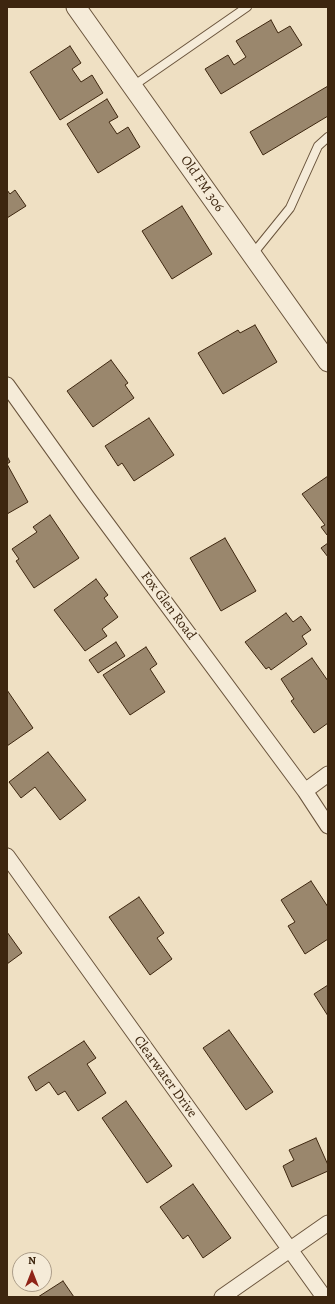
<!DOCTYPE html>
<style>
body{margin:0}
#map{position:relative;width:335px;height:1304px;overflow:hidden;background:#efe0c3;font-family:Alegreya,serif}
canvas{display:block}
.frame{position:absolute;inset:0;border:8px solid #3d260f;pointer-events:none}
.north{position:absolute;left:12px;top:1252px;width:40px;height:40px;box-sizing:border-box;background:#f5ebd8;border:1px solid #ab9c88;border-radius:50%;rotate:0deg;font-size:11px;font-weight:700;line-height:16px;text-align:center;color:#3d260f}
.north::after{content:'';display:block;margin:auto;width:14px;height:18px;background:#8f2418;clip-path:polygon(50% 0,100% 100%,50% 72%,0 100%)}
</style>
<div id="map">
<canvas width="335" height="1304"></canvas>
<div class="frame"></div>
<div class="north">N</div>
</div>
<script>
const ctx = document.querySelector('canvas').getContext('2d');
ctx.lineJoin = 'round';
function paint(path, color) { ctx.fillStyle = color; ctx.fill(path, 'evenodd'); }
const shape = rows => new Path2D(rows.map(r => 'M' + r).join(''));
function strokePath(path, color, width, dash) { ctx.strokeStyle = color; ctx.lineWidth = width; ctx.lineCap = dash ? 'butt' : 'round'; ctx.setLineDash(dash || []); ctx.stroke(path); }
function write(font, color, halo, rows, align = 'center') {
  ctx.font = font + ' Alegreya,serif'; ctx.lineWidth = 3.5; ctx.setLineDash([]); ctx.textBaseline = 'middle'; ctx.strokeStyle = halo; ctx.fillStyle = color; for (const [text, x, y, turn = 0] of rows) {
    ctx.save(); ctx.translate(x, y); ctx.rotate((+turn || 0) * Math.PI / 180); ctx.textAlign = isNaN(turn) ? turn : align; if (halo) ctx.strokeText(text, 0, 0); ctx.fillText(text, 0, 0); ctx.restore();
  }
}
const building = shape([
 [271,20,278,33,290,26,302,45,221,94,205,69,228,55,234,65,246,57,236,41,271,20],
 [70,46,81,63,72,69,81,82,92,75,103,93,60,120,30,72,70,46],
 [328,86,328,116,263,155,250,132,328,86],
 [107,99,118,117,109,122,117,134,128,127,140,147,98,173,67,124,107,99],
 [7,190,10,194,15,190,26,206,7,218,7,190],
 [182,206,212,254,172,279,142,231,182,206],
 [255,325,277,362,223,394,198,353,238,330,240,333,255,325],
 [111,360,128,383,125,385,134,398,93,427,67,391,111,360],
 [149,418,174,455,134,481,122,463,118,466,105,446,149,418],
 [7,456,10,462,7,464,28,502,7,514,7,456],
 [328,476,328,534,327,535,321,527,325,525,302,494,328,476],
 [50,515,79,558,34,588,16,561,19,559,12,549,37,532,33,527,50,515],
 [225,538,256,591,221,611,190,558,225,538],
 [328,543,328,557,321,548,328,543],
 [96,579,108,595,104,598,118,617,102,629,107,636,85,651,54,610,96,579],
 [286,613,293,622,301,616,311,630,302,636,307,644,271,670,269,667,266,669,245,642,286,613],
 [116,642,125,656,98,673,89,660,116,642],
 [146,647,157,664,150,669,165,692,130,715,103,675,146,647],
 [312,658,328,681,328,723,314,733,291,701,294,699,281,679,312,658],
 [7,690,33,728,7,746,7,690],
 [48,752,86,800,60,820,35,787,21,798,9,782,48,752],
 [311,881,328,907,328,939,305,954,288,926,295,922,281,900,311,881],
 [139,897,164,933,157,938,172,959,150,975,109,917,139,897],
 [7,932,22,953,7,964,7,932],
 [328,985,328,1016,314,994,328,985],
 [229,1030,273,1092,246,1110,203,1048,229,1030],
 [84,1041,96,1058,87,1064,106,1093,78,1111,65,1091,58,1095,49,1082,36,1091,28,1077,84,1041],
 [126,1101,172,1166,147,1183,102,1118,126,1101],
 [316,1138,328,1165,328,1171,292,1187,283,1166,294,1160,289,1150,316,1138],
 [193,1184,231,1238,203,1258,188,1235,183,1239,160,1207,193,1184],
 [63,1281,74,1297,38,1297,63,1281]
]);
paint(building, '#9a876d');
strokePath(building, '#3d260f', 1);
const service = shape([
 [133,86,247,7],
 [252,255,290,208,318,146,328,137]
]);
const minor = shape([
 [7,385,87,497,305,791,328,826],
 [305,791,328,774],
 [7,856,324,1297],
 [222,1297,328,1223]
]);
const tertiary = shape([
 [76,7,328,362]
]);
strokePath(service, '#6a543c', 10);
strokePath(minor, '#6a543c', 17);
strokePath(tertiary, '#6a543c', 21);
strokePath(service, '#f5ebd8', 8);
strokePath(minor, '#f5ebd8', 15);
strokePath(tertiary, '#f5ebd8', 19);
write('14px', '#3d260f', '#f5ebd8', [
 ["Old FM 306",202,184,55],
 ["Fox Glen Road",168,606,53],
 ["Clearwater Drive",165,1077,54]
]);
</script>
